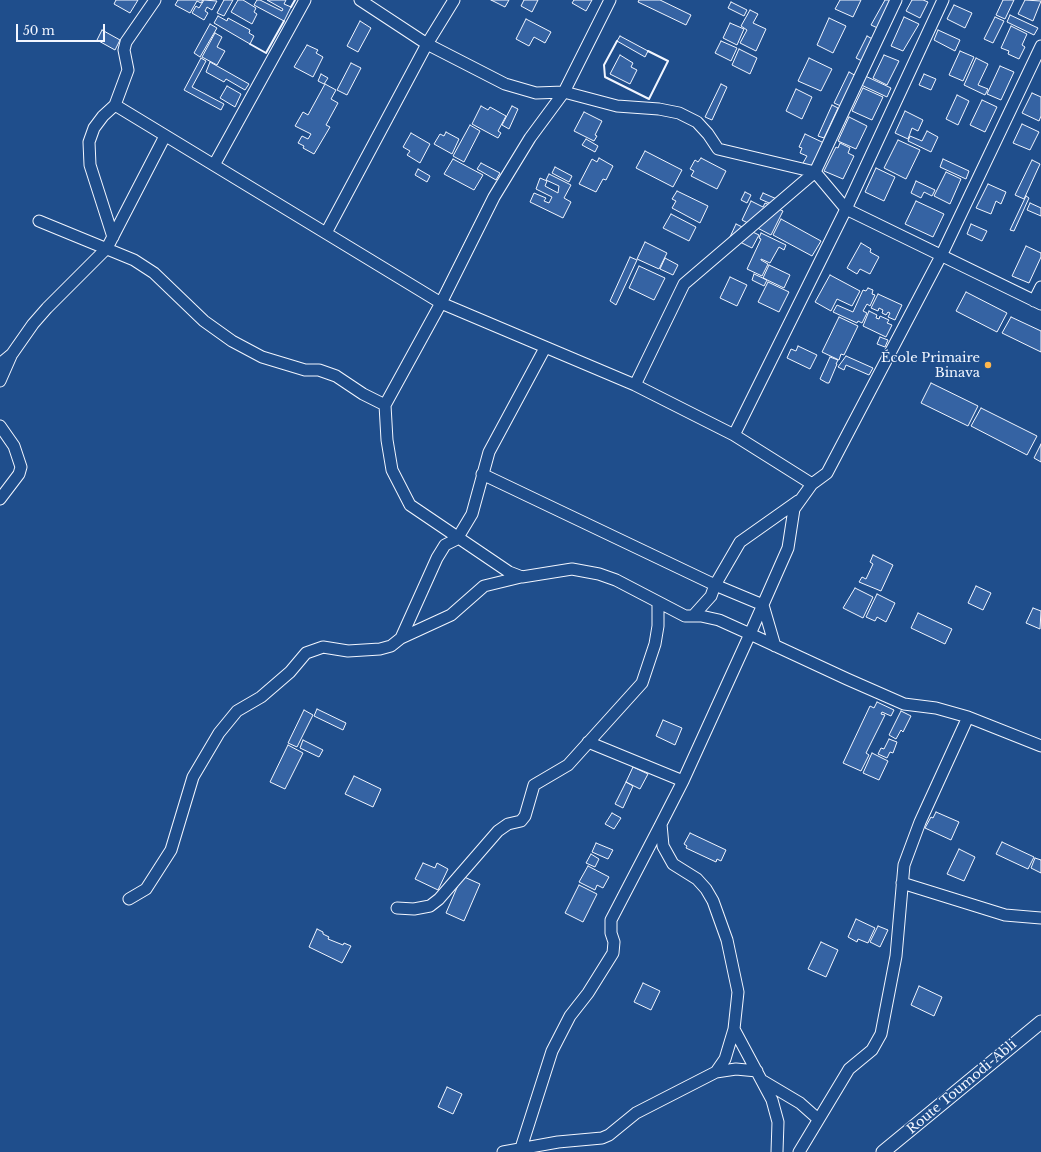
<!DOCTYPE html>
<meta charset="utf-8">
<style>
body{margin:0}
#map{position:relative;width:1041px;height:1152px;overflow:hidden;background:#1f4e8c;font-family:"Libre Baskerville",serif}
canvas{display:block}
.scale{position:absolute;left:16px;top:24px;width:89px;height:18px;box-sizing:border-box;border:2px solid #f2f6ff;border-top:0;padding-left:5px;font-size:12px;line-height:14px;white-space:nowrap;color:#f2f6ff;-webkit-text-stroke:3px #1f4e8c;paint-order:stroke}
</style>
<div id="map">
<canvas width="1041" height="1152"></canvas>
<div class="scale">50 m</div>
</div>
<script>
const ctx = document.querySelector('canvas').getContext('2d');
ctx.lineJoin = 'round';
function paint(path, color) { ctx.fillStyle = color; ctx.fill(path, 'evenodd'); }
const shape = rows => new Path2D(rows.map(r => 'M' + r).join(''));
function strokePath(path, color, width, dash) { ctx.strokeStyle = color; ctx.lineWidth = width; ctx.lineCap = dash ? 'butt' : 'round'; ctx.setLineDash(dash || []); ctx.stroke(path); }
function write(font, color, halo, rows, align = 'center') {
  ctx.font = font + ' "Libre Baskerville",serif'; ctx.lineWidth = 3; ctx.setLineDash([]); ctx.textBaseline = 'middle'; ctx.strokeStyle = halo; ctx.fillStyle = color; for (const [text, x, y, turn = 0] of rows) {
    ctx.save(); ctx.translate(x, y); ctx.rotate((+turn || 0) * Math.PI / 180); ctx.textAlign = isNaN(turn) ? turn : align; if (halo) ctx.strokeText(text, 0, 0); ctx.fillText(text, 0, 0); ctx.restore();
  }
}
const building = shape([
 [116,0,138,0,130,13,114,4,116,0],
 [178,0,203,0,201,3,197,1,190,13,175,5,178,0],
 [204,0,217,1,212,10,207,7,205,11,208,13,204,20,192,13,196,6,199,8,204,0],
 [224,0,233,0,224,16,217,13,224,0],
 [238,0,243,0,256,8,254,12,257,14,252,24,231,12,238,0],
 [257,0,260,0,282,11,283,9,267,0,286,0,284,4,291,7,284,21,254,5,257,0],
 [491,0,509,0,505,7,491,0],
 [524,0,538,0,532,12,521,6,524,0],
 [574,0,592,0,586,11,572,3,574,0],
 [639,0,660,0,691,15,686,25,638,2,639,0],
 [840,0,861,0,853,17,835,9,840,0],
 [885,0,895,0,901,3,898,9,890,5,882,30,871,25,885,0],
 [912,0,923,0,928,2,920,18,906,11,912,0],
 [1003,0,1014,0,1005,19,996,15,1003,0],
 [1025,0,1041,1,1033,21,1018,14,1025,0],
 [731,2,747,10,744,16,728,8,731,2],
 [954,5,972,13,965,28,947,19,954,5],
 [750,10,758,14,753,23,766,29,756,51,740,43,747,30,741,26,750,10],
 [1010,15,1038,28,1034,35,1007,22,1010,15],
 [218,16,227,21,228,18,250,30,249,33,254,36,250,44,214,23,218,16],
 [904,17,919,24,903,51,891,46,904,17],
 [995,17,1004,21,993,43,984,39,995,17],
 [829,18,846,26,833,53,817,45,829,18],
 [526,19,551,32,545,43,534,37,529,46,516,39,526,19],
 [360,21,371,28,358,52,347,46,360,21],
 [730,23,744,29,737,45,723,38,730,23],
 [210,24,217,28,200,57,194,53,210,24],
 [1011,26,1027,34,1022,45,1025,47,1019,59,1008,54,1009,51,1001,48,1011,26],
 [102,30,120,40,115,50,97,40,102,30],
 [938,30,960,40,955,51,934,40,938,30],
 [215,33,222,37,217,47,225,51,217,65,202,57,215,33],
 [620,36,648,51,645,57,617,41,620,36],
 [867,36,876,41,866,63,856,58,867,36],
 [721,41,737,48,731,61,715,53,721,41],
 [307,45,318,50,316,53,323,57,313,77,294,67,307,45],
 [739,49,757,58,750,74,732,65,739,49],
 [960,51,974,57,963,81,949,75,960,51],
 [620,55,633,63,631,67,637,70,630,84,610,74,620,55],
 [884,55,899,61,887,85,873,78,884,55],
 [201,58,206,61,192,87,224,104,221,110,184,90,201,58],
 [809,58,832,69,821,91,798,81,809,58],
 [976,58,988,64,978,85,988,89,985,95,964,85,976,58],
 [210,62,249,84,245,90,226,79,224,82,206,72,210,62],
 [351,63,361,68,347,95,337,90,351,63],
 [1000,66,1014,72,1001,100,987,94,1000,66],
 [849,72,858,77,843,107,834,103,849,72],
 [321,74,328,78,324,84,318,81,321,74],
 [861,74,891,88,887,97,857,83,861,74],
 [924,74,936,79,931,90,919,85,924,74],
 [325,84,336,90,331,99,338,103,326,125,330,127,314,154,303,148,304,146,298,143,302,136,308,139,311,134,295,126,303,112,308,115,325,84],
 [721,84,727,87,712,120,705,117,721,84],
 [227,86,241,94,235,107,220,98,227,86],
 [863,88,883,97,872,120,852,111,863,88],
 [796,89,812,97,802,119,786,111,796,89],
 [1032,93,1041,97,1041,116,1039,121,1022,113,1032,93],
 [957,95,969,101,958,125,946,119,957,95],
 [982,100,997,107,985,132,970,125,982,100],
 [832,105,838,108,824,138,818,136,832,105],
 [481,106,488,110,490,107,506,116,498,131,501,133,498,138,472,124,481,106],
 [512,106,518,109,509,129,502,125,512,106],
 [905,111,923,120,918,131,912,128,908,139,895,133,905,111],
 [584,112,602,121,595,135,597,136,594,141,574,131,584,112],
 [849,117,867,126,856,149,838,141,849,117],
 [1022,124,1039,132,1030,150,1013,143,1022,124],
 [470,125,480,131,464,162,453,156,470,125],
 [927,131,938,137,931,152,908,141,910,136,922,141,927,131],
 [446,132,459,139,452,154,434,144,440,134,444,136,446,132],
 [411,133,430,144,420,163,407,155,410,151,403,147,411,133],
 [805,134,824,143,812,167,803,163,807,156,800,153,802,148,799,147,805,134],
 [586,139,598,146,595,152,582,145,586,139],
 [898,140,920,150,906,179,884,168,898,140],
 [840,143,850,148,848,153,854,156,843,179,824,171,836,147,838,148,840,143],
 [645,151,682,170,673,187,636,168,645,151],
 [599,158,613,166,606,180,603,179,596,192,579,184,592,159,597,162,599,158],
 [701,158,726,171,717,189,691,176,694,171,690,169,695,160,698,162,701,158],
 [453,159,483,175,474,190,444,174,453,159],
 [943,159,969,171,966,179,940,167,943,159],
 [1032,160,1040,164,1024,199,1015,195,1032,160],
 [481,163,500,173,496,180,477,169,481,163],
 [555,167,572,176,569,182,552,173,555,167],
 [876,168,895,177,884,201,865,192,876,168],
 [418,169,430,176,427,182,415,175,418,169],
 [946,172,961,179,950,204,934,196,946,172],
 [549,174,571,185,564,198,571,202,563,218,530,202,534,193,546,198,544,201,549,203,552,197,536,189,540,178,547,181,545,186,558,193,559,186,546,180,549,174],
 [916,181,935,190,932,196,924,192,921,198,911,193,916,181],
 [988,184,1006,192,1001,204,996,201,991,214,976,208,988,184],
 [677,191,708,206,700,223,672,208,676,201,672,199,677,191],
 [745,192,751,195,747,203,741,200,745,192],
 [763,193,779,200,776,206,760,199,763,193],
 [1026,196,1029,198,1014,231,1010,230,1026,196],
 [751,201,763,207,765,203,783,211,771,235,742,220,751,201],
 [916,201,944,214,933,237,905,224,916,201],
 [1030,203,1041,208,1041,216,1027,210,1030,203],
 [671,214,696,227,689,241,663,228,671,214],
 [781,219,821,241,812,256,773,235,781,219],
 [736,224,759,235,752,248,730,237,736,224],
 [971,224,987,231,982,241,967,234,971,224],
 [761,233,786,245,784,250,779,247,770,263,761,259,761,260,768,264,762,276,747,269,761,239,759,238,761,233],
 [645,242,667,253,659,269,637,259,645,242],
 [861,243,871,249,870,252,879,257,870,274,860,269,857,274,847,268,861,243],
 [1026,246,1041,253,1041,257,1029,283,1012,276,1026,246],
 [630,257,637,260,616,305,610,301,630,257],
 [665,258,678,265,673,275,660,269,665,258],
 [769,265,790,275,784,288,763,278,769,265],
 [639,266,665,278,654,300,629,288,639,266],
 [754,274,767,280,764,286,752,280,754,274],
 [830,275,860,291,852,306,837,299,831,311,815,302,830,275],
 [730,277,747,285,737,306,720,298,730,277],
 [768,282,789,292,779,312,758,302,768,282],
 [868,288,873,290,872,294,875,295,870,306,867,304,863,311,867,313,862,323,858,321,857,323,833,312,837,305,853,312,863,290,866,291,868,288],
 [966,292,1007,313,997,332,956,311,966,292],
 [878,294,902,305,895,320,888,317,890,313,888,312,886,315,882,313,883,310,879,308,878,311,871,308,878,294],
 [869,311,877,315,876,318,879,319,880,316,889,320,887,323,892,325,886,337,863,326,869,311],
 [839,317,858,326,844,355,841,354,839,360,822,352,839,317],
 [1011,317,1041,331,1041,352,1002,333,1011,317],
 [880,337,888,340,885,347,877,344,880,337],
 [798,346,817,355,810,369,787,358,791,349,796,351,798,346],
 [846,356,873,368,869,375,846,365,844,370,838,367,846,356],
 [830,357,838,360,836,364,837,364,829,383,827,383,820,379,830,357],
 [931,383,978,406,968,426,921,403,931,383],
 [981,408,1037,436,1027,455,971,426,981,408],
 [1041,444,1041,462,1034,458,1041,444],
 [873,555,893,565,881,591,859,582,862,577,866,579,873,564,870,562,873,555],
 [976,586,991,593,983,610,968,603,976,586],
 [855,588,873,597,863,618,843,608,855,588],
 [877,594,895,603,886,622,877,617,875,621,866,617,877,594],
 [1033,608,1041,611,1040,629,1026,623,1033,608],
 [918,613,952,629,945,644,911,628,918,613],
 [877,702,894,710,891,716,882,712,881,714,885,715,866,753,869,755,861,771,843,763,870,706,874,708,877,702],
 [317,709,346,723,343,730,314,716,317,709],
 [304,710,313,715,297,747,288,743,304,710],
 [901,711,911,716,903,732,901,730,896,739,889,735,901,711],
 [663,720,682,728,675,745,656,736,663,720],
 [889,739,897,742,893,753,890,752,887,758,878,754,881,748,884,749,889,739],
 [303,740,323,750,319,757,300,748,303,740],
 [288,745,303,753,285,789,270,782,288,745],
 [872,753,888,761,879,780,863,773,872,753],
 [633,767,648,774,640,789,626,782,633,767],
 [354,776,381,789,373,807,345,794,354,776],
 [626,782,633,786,623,808,615,804,626,782],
 [936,812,959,822,951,840,925,828,931,817,933,818,936,812],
 [612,813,621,818,614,829,605,824,612,813],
 [690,833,726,850,721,861,717,859,716,862,686,848,687,846,684,844,690,833],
 [1002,842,1034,857,1028,869,996,854,1002,842],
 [596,843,613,850,608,859,592,852,596,843],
 [959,849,975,857,964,881,947,874,959,849],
 [591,854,599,859,595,867,586,863,591,854],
 [1035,858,1041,860,1041,873,1031,868,1035,858],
 [423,863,435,868,437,863,448,869,438,890,415,879,423,863],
 [588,866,609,877,603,888,597,885,595,890,579,882,588,866],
 [462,876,480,884,464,921,446,913,462,876],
 [579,885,597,894,583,922,565,913,579,885],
 [856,919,875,928,868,943,858,939,857,942,848,937,856,919],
 [878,926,888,930,880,947,870,942,878,926],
 [317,929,323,932,323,934,329,937,328,939,343,945,344,943,351,946,342,963,309,947,317,929],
 [821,942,838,950,826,977,808,969,821,942],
 [643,983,660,991,651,1010,634,1002,643,983],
 [919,986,942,997,934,1016,911,1005,919,986],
 [447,1087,462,1094,453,1114,438,1107,447,1087]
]);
paint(building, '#3563a3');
strokePath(building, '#f2f6ff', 1);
const minor = shape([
 [155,0,126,42,124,50,128,70,115,105,441,303,494,197,530,138,564,92,610,0],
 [454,0,427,44,505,84,536,93,564,92,617,106,659,109,679,113,697,122,708,134,718,149,815,172,846,209,1041,304],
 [214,165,305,0],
 [39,221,134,260,154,273,204,321,232,341,262,357,305,370,319,370,336,376,363,394,385,405],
 [326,233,427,44,360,0],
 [113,237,90,165,89,142,94,128,103,116,115,105],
 [1034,301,1041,287],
 [0,364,12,354,33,324,47,308,107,248,165,136],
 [0,381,11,356],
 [635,385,684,284,815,172,896,0],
 [0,426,14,446,21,467,19,474,0,499],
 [734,435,846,209,943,0],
 [482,474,715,585,763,605,775,646],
 [812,484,827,473,941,256,1041,46],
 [693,616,711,596,715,585,740,542,798,501],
 [401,638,451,615,484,586,521,577],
 [588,742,683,781],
 [902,883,1005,915,1041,918],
 [129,899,146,889,171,850,193,777,219,733,237,711,261,697,290,672,306,653,323,647,348,651,380,649,391,646,401,638,437,558,445,545,457,539,472,514,489,452,545,348],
 [397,908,414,909,430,906,439,899,498,831,508,824,521,821,525,816,534,785,568,765,642,683,655,644,658,626,658,603],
 [716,1072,736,1069,757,1071],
 [763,1081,800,1103,818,1119],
 [521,1148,552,1051,570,1016,588,993,613,953,614,942,611,933,611,920,661,824],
 [503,1152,558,1142,602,1138,609,1135,636,1113,716,1072,725,1059,734,1029],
 [777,1152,778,1122,772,1100,734,1029,738,992,727,940,713,901,706,889,697,879,673,864,663,846,661,824,683,781,750,634,788,548,794,509,812,484,734,435,635,385,441,303,385,405,387,440,392,470,410,505,509,572,522,577,572,569,599,574,616,580,685,616,701,616,719,620,750,634,847,679,904,704,936,708,968,717,1041,746],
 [799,1152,849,1069,872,1050,881,1034,896,956,904,865,920,822,968,717]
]);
const tertiary = shape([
 [883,1152,1041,1022]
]);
strokePath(minor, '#f2f6ff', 13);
strokePath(tertiary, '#f2f6ff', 15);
strokePath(minor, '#1f4e8c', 11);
strokePath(tertiary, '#1f4e8c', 13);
strokePath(shape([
 [291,7,295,0],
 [617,41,604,65,605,77,649,99,668,61,648,51],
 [250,44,266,53,284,21]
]), '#f2f6ff', 2);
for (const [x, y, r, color] of [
 [988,365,4,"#ffb74d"]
]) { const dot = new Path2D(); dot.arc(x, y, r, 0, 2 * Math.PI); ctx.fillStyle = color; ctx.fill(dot); strokePath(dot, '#1f4e8c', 1.5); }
write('13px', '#f2f6ff', '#1f4e8c', [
 ["École Primaire",980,358],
 ["Binava",980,373]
], 'right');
write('13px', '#f2f6ff', '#1f4e8c', [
 ["Route Toumodi-Abli",962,1087,-40]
]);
</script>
